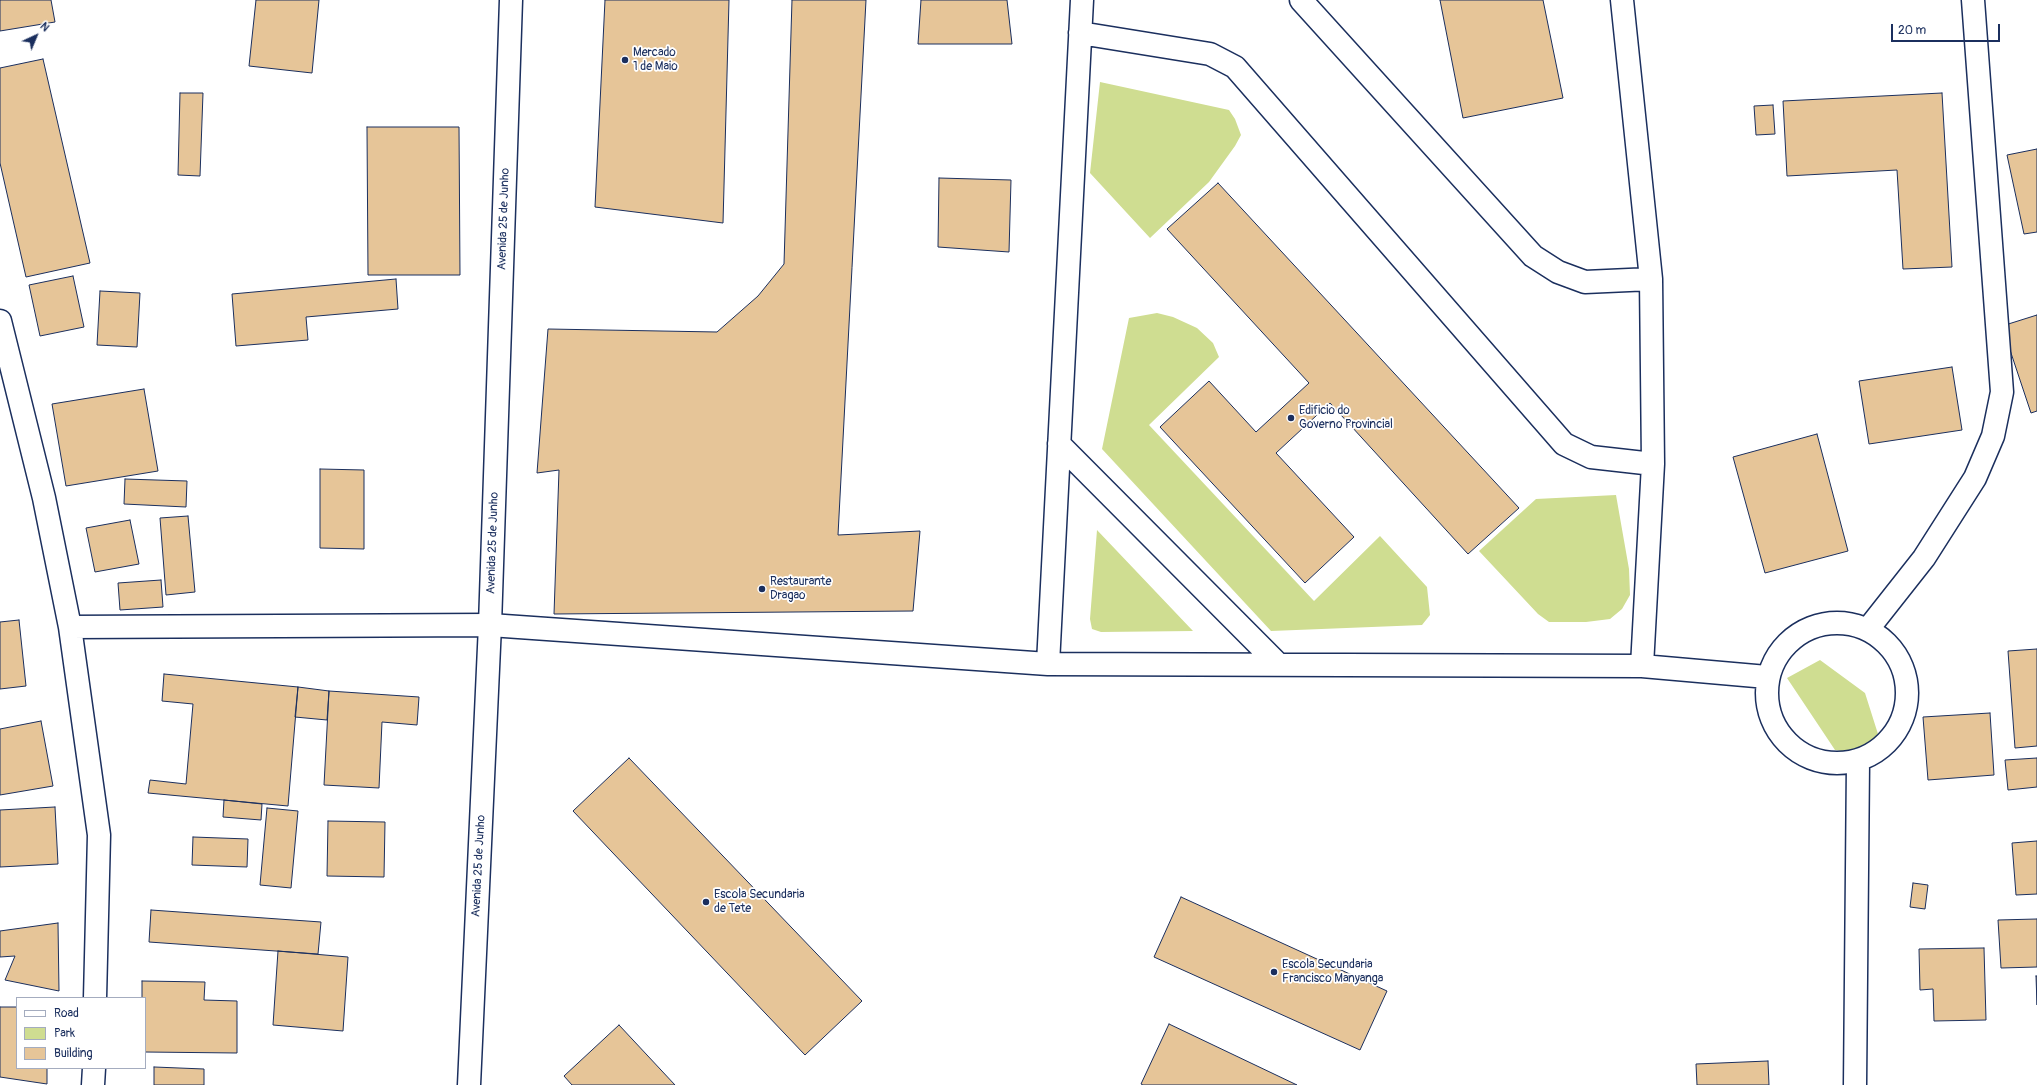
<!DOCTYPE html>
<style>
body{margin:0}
#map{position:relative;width:2037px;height:1085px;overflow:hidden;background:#fff;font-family:Pangolin,sans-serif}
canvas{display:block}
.legend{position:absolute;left:16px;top:997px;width:130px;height:72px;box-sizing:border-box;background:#fff;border:1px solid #a4acbf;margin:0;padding:5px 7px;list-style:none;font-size:12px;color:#1b2f5e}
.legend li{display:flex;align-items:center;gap:8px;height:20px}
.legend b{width:20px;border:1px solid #a4acbf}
.north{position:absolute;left:16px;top:16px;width:40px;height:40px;-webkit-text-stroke:3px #fff;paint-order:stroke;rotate:44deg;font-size:11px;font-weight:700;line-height:16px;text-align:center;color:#1b2f5e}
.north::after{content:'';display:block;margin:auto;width:14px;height:18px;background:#1b2f5e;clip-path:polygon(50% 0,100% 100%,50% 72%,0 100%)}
.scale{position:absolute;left:1891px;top:24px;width:109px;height:18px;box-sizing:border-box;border:2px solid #1b2f5e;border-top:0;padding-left:5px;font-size:12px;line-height:14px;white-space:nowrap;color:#1b2f5e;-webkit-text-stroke:3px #fff;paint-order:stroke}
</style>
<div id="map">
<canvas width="2037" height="1085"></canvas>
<ul class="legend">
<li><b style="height:5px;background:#fff"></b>Road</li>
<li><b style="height:11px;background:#cfdd91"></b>Park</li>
<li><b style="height:11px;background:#e6c598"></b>Building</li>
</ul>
<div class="north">N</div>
<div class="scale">20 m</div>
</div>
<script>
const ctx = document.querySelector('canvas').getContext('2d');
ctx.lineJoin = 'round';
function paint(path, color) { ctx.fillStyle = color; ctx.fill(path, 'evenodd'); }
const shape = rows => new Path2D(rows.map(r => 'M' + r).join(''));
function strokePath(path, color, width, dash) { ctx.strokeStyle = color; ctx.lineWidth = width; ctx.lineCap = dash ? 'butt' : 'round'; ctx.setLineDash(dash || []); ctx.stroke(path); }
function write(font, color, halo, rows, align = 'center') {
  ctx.font = font + ' Pangolin,sans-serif'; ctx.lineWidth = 3.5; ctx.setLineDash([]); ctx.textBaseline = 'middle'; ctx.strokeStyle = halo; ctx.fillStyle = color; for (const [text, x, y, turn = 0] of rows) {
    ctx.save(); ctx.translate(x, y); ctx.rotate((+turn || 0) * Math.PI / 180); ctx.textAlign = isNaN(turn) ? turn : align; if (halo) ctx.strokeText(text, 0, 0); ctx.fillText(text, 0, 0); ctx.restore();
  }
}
paint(shape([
 [1100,82,1229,110,1235,119,1241,135,1235,146,1209,182,1150,238,1090,173],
 [1157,313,1173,317,1197,328,1213,343,1219,357,1149,425,1314,601,1380,536,1427,587,1430,615,1422,625,1271,631,1102,449,1129,318],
 [1616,495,1629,569,1630,595,1622,609,1610,619,1586,622,1549,622,1538,614,1479,551,1536,499],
 [1097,530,1193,631,1101,632,1092,629,1090,619],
 [1820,660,1865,693,1878,734,1862,754,1835,750,1787,678]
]), '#cfdd91');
const building = shape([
 [0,0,51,0,55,22,0,31,0,0],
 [256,0,319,0,312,73,249,66,256,0],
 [605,0,729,0,723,223,595,207,605,0],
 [792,0,866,0,838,535,920,531,913,611,554,614,559,470,537,473,548,329,717,332,758,296,784,264,792,0],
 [921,0,1007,0,1012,44,918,44,921,0],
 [1440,0,1543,0,1563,98,1463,118,1440,0],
 [43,59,90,263,26,277,0,163,0,68,43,59],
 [180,93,203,93,200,176,178,175,180,93],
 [1942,93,1952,267,1903,269,1897,170,1787,176,1783,101,1942,93],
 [1773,105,1775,134,1756,135,1754,106,1773,105],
 [367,127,459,127,460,275,368,275,367,127],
 [2037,149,2037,232,2024,234,2007,155,2037,149],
 [939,178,1011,180,1009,252,938,247,939,178],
 [1218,183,1519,508,1468,554,1330,403,1276,453,1354,537,1305,583,1160,427,1209,381,1256,432,1309,383,1167,229,1218,183],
 [73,276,84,327,40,336,29,285,73,276],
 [396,279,398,309,306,317,308,340,236,346,232,294,396,279],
 [100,291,140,293,137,347,97,345,100,291],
 [2037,315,2037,411,2031,413,2002,326,2037,315],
 [1952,367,1962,430,1869,444,1859,381,1952,367],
 [144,389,158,471,66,486,52,404,144,389],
 [1817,434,1848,551,1765,573,1733,457,1817,434],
 [320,469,364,470,364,549,320,548,320,469],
 [125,479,187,481,186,507,124,504,125,479],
 [188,516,195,592,166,595,160,518,188,516],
 [130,520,139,564,95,572,86,528,130,520],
 [161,580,163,607,120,610,118,583,161,580],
 [19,620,26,686,0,689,0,622,19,620],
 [2037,649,2037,746,2015,748,2008,651,2037,649],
 [164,674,298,687,288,806,148,793,150,780,186,784,193,704,162,701,164,674],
 [298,687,329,691,327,720,295,717,298,687],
 [329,691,419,697,417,725,382,722,379,788,324,785,329,691],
 [1990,713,1994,775,1928,780,1923,717,1990,713],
 [41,721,53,786,0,795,0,729,41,721],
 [629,758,862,1001,805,1055,573,811,629,758],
 [2037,758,2037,787,2008,790,2005,760,2037,758],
 [224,800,262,804,261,820,223,817,224,800],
 [55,807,58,864,0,867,0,810,55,807],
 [267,808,298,811,291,888,260,885,267,808],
 [328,821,385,822,384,877,327,876,328,821],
 [193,837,248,839,247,867,192,865,193,837],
 [2037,841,2037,894,2016,895,2012,843,2037,841],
 [1913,883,1928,885,1925,909,1910,907,1913,883],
 [1181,897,1387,991,1360,1050,1154,957,1181,897],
 [151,910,321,922,318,954,149,942,151,910],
 [2037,919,2037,967,2001,968,1998,920,2037,919],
 [58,923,59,991,5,980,15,956,0,957,0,931,58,923],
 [1984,948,1986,1020,1934,1021,1933,989,1920,990,1919,949,1984,948],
 [278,951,348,957,343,1031,273,1025,278,951],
 [2036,976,2037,976,2037,1005,2036,976],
 [142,981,205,982,204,1000,237,1001,237,1053,145,1052,145,998,142,998,142,981],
 [0,1007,17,1007,17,1068,47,1068,47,1084,0,1077,0,1007],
 [1169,1024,1297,1085,1143,1085,1141,1084,1169,1024],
 [619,1025,675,1085,572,1085,564,1076,619,1025],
 [1768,1061,1769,1085,1697,1085,1696,1064,1768,1061],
 [154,1067,204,1069,204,1085,154,1085,154,1067]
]);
paint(building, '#e6c598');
strokePath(building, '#1b2f5e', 1);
const minor = shape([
 [1301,0,1533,256,1558,272,1585,282,1651,279],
 [1622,0,1651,279,1653,464,1642,666],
 [1080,33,1210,54,1235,67,1564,444,1591,457,1653,464],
 [0,321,44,498,70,627,99,835,95,998],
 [1059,444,1279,665],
 '1767 693a70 70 0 1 1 140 0a70 70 0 1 1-140 0Z',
 [70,627,490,625,1048,664,1642,666,1767,677],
 [1868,629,1924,558,1975,478,1993,436,2002,392,1973,0],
 [1048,664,1082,0],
 [93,1085,94,1068],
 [1855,1085,1858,762]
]);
const tertiary = shape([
 [469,1085,490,625,511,0]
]);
strokePath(minor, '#1b2f5e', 25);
strokePath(tertiary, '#1b2f5e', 25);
strokePath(minor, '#fff', 22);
strokePath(tertiary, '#fff', 22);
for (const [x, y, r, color] of [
 [625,60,4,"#1b2f5e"],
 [1291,418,4,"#1b2f5e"],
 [762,589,4,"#1b2f5e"],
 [706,902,4,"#1b2f5e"],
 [1274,972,4,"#1b2f5e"]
]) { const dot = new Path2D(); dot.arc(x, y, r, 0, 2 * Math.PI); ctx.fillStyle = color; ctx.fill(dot); strokePath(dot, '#fff', 1.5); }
write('12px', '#1b2f5e', '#fff', [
 ["Mercado",633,53],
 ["1 de Maio",633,67],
 ["Edificio do",1299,411],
 ["Governo Provincial",1299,425],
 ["Restaurante",770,582],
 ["Dragao",770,596],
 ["Escola Secundaria",714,895],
 ["de Tete",714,909],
 ["Escola Secundaria",1282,965],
 ["Francisco Manyanga",1282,979]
], 'left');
write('12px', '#1b2f5e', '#fff', [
 ["Avenida 25 de Junho",504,219,-88],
 ["Avenida 25 de Junho",493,543,-88],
 ["Avenida 25 de Junho",479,866,-87]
]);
</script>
